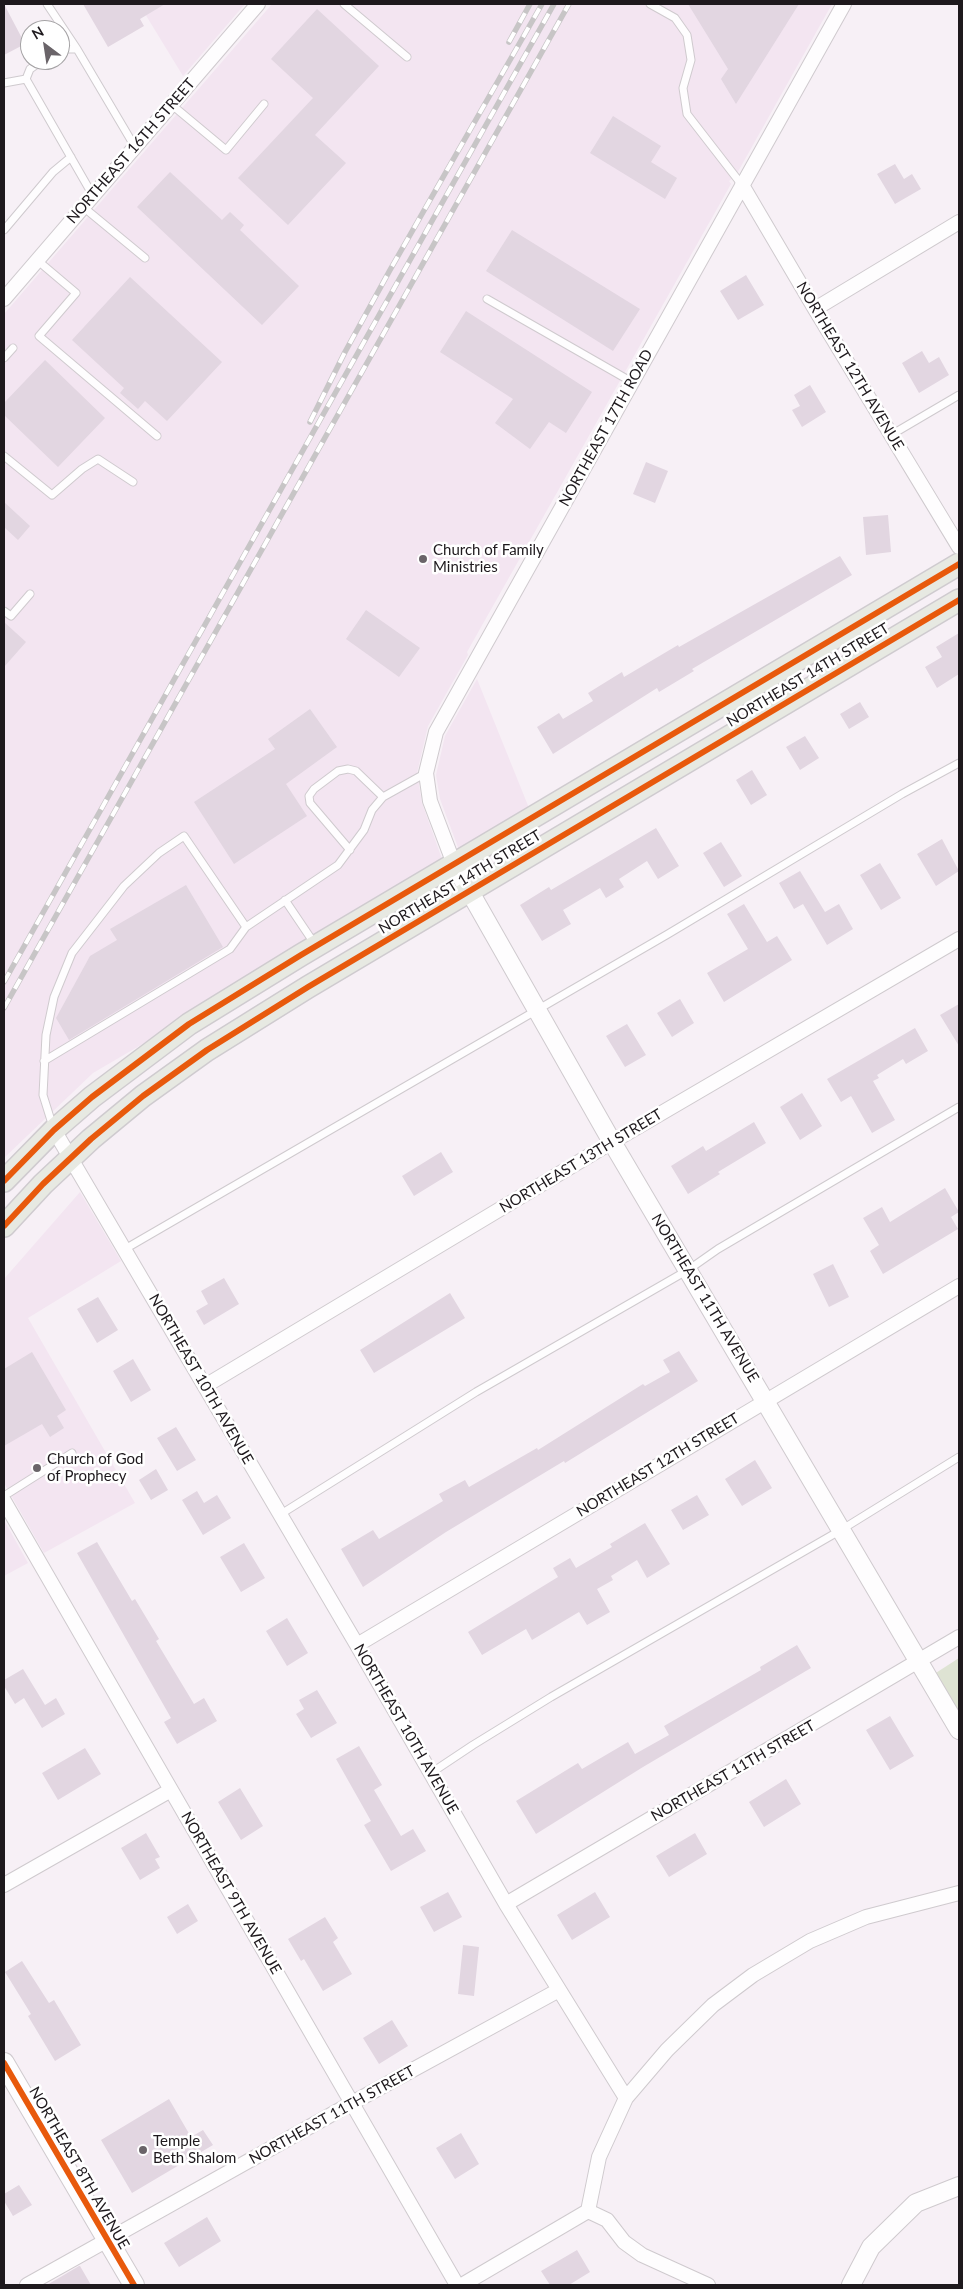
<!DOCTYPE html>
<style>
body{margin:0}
#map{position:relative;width:963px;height:2289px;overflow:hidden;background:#f7f0f6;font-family:Lato,sans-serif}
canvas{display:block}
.frame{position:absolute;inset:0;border:5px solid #1e191d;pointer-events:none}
.north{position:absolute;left:20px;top:20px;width:50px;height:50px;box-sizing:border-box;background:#fff;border:1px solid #a5a3a5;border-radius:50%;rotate:329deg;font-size:14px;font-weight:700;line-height:20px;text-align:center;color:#1e191d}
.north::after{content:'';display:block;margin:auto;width:18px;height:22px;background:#6a6469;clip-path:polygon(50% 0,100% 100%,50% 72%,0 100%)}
</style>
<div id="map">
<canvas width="963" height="2289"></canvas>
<div class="frame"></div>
<div class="north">N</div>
</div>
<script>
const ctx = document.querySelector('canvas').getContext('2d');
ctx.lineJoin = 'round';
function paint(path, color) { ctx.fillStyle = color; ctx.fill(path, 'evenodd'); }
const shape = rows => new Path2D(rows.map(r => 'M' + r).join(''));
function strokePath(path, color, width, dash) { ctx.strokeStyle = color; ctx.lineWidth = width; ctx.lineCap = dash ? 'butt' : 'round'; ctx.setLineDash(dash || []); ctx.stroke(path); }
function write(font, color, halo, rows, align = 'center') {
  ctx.font = font + ' Lato,sans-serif'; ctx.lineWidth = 5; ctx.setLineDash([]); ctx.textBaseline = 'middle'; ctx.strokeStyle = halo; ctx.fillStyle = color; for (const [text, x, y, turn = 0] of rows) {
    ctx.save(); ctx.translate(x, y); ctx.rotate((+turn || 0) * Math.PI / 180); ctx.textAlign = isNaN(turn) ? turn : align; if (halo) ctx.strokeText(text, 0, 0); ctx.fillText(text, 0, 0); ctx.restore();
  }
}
paint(shape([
 [139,4,245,4,183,76],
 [272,4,832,4,735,177,729,181,731,184,467,652,468,655,428,726,417,773,422,803,442,859,241,979,183,1015,146,1042,93,1073,4,1158,4,314],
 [477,679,529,808,459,850,440,799,436,775,445,736],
 [80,1192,121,1261,28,1318,135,1503,44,1553,4,1483,4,1279],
 [4,1520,28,1563,4,1576]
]), '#f3e5f1');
paint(shape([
 [959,1658,959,1730,928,1678]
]), '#dee3d3');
paint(shape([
 [4,4,25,44,4,55],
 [83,4,165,4,140,19,144,26,108,47],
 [688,4,799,4,736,104,721,79,728,69],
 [317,9,379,66,315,135,346,163,288,225,238,178,313,98,271,59],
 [613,116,661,146,651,162,677,178,665,199,590,153],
 [895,164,904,179,912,174,921,189,895,204,877,174],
 [170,172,222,220,230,212,244,225,240,230,299,286,262,325,137,207],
 [512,230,640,309,613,351,486,271],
 [746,275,764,305,738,320,720,291],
 [130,277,222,362,167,421,145,401,138,409,120,393,124,388,72,340],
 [466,311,592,392,566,433,549,422,530,449,495,423,513,399,440,352],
 [922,351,929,363,939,357,949,375,919,393,902,363],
 [45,360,105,418,58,467,4,415,4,403],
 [810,385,826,412,802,427,792,410,800,406,794,395],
 [646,462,668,471,655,503,633,494],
 [4,502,30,526,18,540,4,527],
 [888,515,891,552,866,555,863,517],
 [840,556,852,575,692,669,694,671,659,692,657,688,553,754,537,727,559,713,563,719,593,701,588,693,622,672,624,677,678,645,679,647],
 [366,610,420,648,399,677,346,639],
 [4,622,26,642,4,667],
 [959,633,959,674,937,688,925,667,942,657,936,647],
 [860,702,869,717,849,729,840,714],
 [310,709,337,747,286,784,307,816,234,864,194,802,275,749,268,739],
 [805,736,819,758,800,770,786,747],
 [752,770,767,795,751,805,736,780],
 [656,828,679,866,658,879,647,861,619,879,624,887,606,898,600,888,563,910,571,924,542,941,520,905,549,887,551,890],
 [942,839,959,871,936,886,917,854],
 [721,842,742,876,724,887,703,853],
 [880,863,901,898,881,910,860,875],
 [800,871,825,912,839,904,853,929,827,945,803,904,794,909,779,883],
 [186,885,223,947,69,1040,56,1018,90,956,117,940,110,929],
 [744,904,767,942,777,936,792,960,724,1002,707,973,748,949,727,914],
 [680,999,694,1023,672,1037,657,1013],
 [959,1004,959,1046,940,1015],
 [627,1024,646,1055,625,1067,606,1036],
 [915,1028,928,1051,906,1064,903,1059,877,1075,879,1078,873,1081,895,1120,872,1133,851,1096,841,1102,827,1079],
 [802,1093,822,1126,800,1140,780,1107],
 [754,1122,766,1143,718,1172,720,1174,688,1194,671,1166,703,1146,706,1151],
 [441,1152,453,1172,414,1196,402,1176],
 [945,1188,959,1212,951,1217,958,1229,883,1274,870,1251,879,1245,863,1218,882,1207,890,1222],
 [833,1264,849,1297,829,1307,813,1274],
 [224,1278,239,1304,204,1325,196,1311,208,1304,201,1291],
 [450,1293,465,1318,374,1373,360,1350],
 [98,1297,118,1330,97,1343,77,1309],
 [679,1351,698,1381,565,1463,564,1461,446,1532,363,1587,341,1549,373,1530,379,1539,443,1501,439,1494,465,1480,469,1487,537,1448,538,1450,643,1384,645,1386,670,1372,663,1360],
 [32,1352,66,1410,57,1416,64,1428,50,1437,42,1424,4,1446,4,1369],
 [133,1359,151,1390,131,1402,113,1371],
 [176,1427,196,1460,177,1471,157,1438],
 [755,1460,772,1488,742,1506,725,1479],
 [156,1469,168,1490,151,1500,139,1480],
 [197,1491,204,1503,217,1495,231,1518,203,1535,182,1500],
 [697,1495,709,1515,683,1530,671,1510],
 [645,1523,670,1564,647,1578,637,1560,611,1576,613,1580,597,1589,610,1612,587,1625,579,1612,532,1640,526,1629,482,1655,468,1632,558,1577,553,1568,570,1558,576,1568,612,1547,610,1544],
 [97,1542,132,1601,135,1599,159,1639,156,1641,194,1704,204,1698,217,1721,177,1744,164,1722,171,1718,77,1553],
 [244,1543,265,1578,241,1592,220,1557],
 [287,1618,308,1653,287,1666,266,1631],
 [797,1645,811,1668,643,1767,536,1834,516,1801,578,1763,582,1769,628,1742,635,1754,669,1735,664,1726,761,1670,760,1667],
 [23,1669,45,1705,56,1698,65,1714,42,1728,24,1698,15,1704,4,1686,4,1680],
 [317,1690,337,1723,311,1738,296,1714,304,1709,299,1700],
 [890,1716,914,1756,890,1770,866,1730],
 [359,1746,382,1785,374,1790,401,1836,413,1829,426,1851,391,1871,364,1825,371,1821,336,1759],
 [85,1748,101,1774,58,1800,42,1773],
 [786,1779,801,1804,764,1827,749,1802],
 [240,1788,263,1826,241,1840,218,1802],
 [146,1833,160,1857,155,1859,160,1868,140,1880,121,1848],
 [695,1833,707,1854,669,1877,656,1856],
 [448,1892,462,1917,434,1932,420,1907],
 [595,1892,610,1917,572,1940,557,1915],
 [188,1904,198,1921,177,1934,167,1917],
 [325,1917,338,1938,333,1942,352,1974,323,1991,304,1959,301,1961,288,1939],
 [463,1945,479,1947,474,1996,458,1994],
 [22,1961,49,2003,54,2000,81,2045,55,2061,28,2016,31,2014,5,1972],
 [392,2020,408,2046,379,2064,363,2038],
 [169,2099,191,2137,203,2130,213,2145,132,2193,101,2140],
 [461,2133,479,2164,455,2179,436,2148],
 [19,2185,32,2205,13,2216,4,2201,4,2194],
 [207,2217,221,2241,179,2267,164,2243],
 [577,2250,590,2272,569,2285,550,2285,541,2271],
 [80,2266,91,2285,47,2285,79,2266]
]), '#e2d6e1');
const service = shape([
 [47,4,77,49],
 [344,4,407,57],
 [650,4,675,18,687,35,691,60,683,88,687,114,742,185],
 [60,49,77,49,135,147],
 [43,60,30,69,26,79,92,194],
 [4,83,26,79],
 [172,105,226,150,264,104],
 [82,206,145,258],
 [4,230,53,172,71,157],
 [37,260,76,293,39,336,157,436],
 [487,299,632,382],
 [4,358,13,348],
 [891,435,959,395],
 [4,456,52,495,82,469,98,459,133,482],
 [4,611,11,616,30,594],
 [350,850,310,803,309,796,314,789,338,771,348,769,356,771,383,797],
 [285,900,314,943],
 [44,1061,230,949,246,927],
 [53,1127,43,1095,46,1035,54,997,72,953,124,886,159,853,184,836,246,927,338,865,364,830,372,810,383,797,426,773],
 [125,1249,668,934,902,794,959,763],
 [4,1496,72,1453],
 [281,1514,476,1392,688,1270,718,1249,959,1107],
 [431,1773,473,1745,551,1697,841,1530,959,1457]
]);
const minor = shape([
 [742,185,815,309,959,547],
 [4,299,258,4],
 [815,309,959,222],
 [454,864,430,801,426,773,436,732,844,4],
 [54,1130,357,1645,506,1904,626,2098,599,2157,588,2211],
 [205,1386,612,1142,959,939],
 [4,1501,457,2285],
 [357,1645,959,1286],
 [4,1885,171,1790],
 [506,1904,959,1637],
 [626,2098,667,2050,713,2005,753,1975,810,1941,866,1917,959,1893],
 [588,2211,607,2220,624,2242,642,2255,708,2285],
 [27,2285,352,2103,559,1990],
 [462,2285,588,2211]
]);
const tertiary = shape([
 [454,864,612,1142,959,1730],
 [851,2285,871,2247,916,2203,959,2186]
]);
const secondary = shape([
 [4,2063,134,2285]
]);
const primary = shape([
 [4,1181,54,1130,92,1097,189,1024,301,955,959,564],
 [4,1226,43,1184,91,1139,143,1096,207,1050,308,987,959,600]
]);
strokePath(service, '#cfcace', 9);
strokePath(minor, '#cfcace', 16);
strokePath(tertiary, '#cfcace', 20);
strokePath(secondary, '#cfcace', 22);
strokePath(primary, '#cfcbcf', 24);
strokePath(service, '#fefdfe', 7);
strokePath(minor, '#fefdfe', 14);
strokePath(tertiary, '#fefdfe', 18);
strokePath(secondary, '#fefdfe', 20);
strokePath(primary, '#e7e9e2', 21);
const rail = shape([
 [509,42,530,4],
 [310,422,345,352,390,270,542,4],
 [4,982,554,4],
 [4,1008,569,4]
]);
strokePath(rail, '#c7c5c6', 5.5);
strokePath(rail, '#fff', 4, [11]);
strokePath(shape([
 [4,1181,54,1130,92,1097,189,1024,301,955,959,564],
 [4,1226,43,1184,91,1139,143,1096,207,1050,308,987,959,600],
 [4,2063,134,2285]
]), '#e8590c', 6);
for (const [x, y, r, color] of [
 [423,559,5,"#6a6469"],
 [37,1468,5,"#6a6469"],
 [143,2150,5,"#6a6469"]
]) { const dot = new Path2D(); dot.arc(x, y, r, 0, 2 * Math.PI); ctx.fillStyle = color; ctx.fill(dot); strokePath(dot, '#fff', 2); }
write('15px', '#1e191d', '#fff', [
 ["NORTHEAST 16TH STREET",131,151,-49],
 ["NORTHEAST 12TH AVENUE",850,366,59],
 ["NORTHEAST 17TH ROAD",606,428,-61],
 ["NORTHEAST 14TH STREET",808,675,-31],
 ["NORTHEAST 14TH STREET",460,882,-31],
 ["NORTHEAST 13TH STREET",581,1161,-31],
 ["NORTHEAST 11TH AVENUE",705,1298,59],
 ["NORTHEAST 10TH AVENUE",201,1379,60],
 ["NORTHEAST 12TH STREET",658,1465,-31],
 ["NORTHEAST 10TH AVENUE",406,1729,60],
 ["NORTHEAST 11TH STREET",733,1771,-30],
 ["NORTHEAST 9TH AVENUE",231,1893,60],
 ["NORTHEAST 11TH STREET",332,2115,-29],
 ["NORTHEAST 8TH AVENUE",79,2168,60]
]);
write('15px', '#1e191d', '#fff', [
 ["Church of Family",433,550],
 ["Ministries",433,567],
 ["Church of God",47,1459],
 ["of Prophecy",47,1476],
 ["Temple",153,2141],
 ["Beth Shalom",153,2158]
], 'left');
</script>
